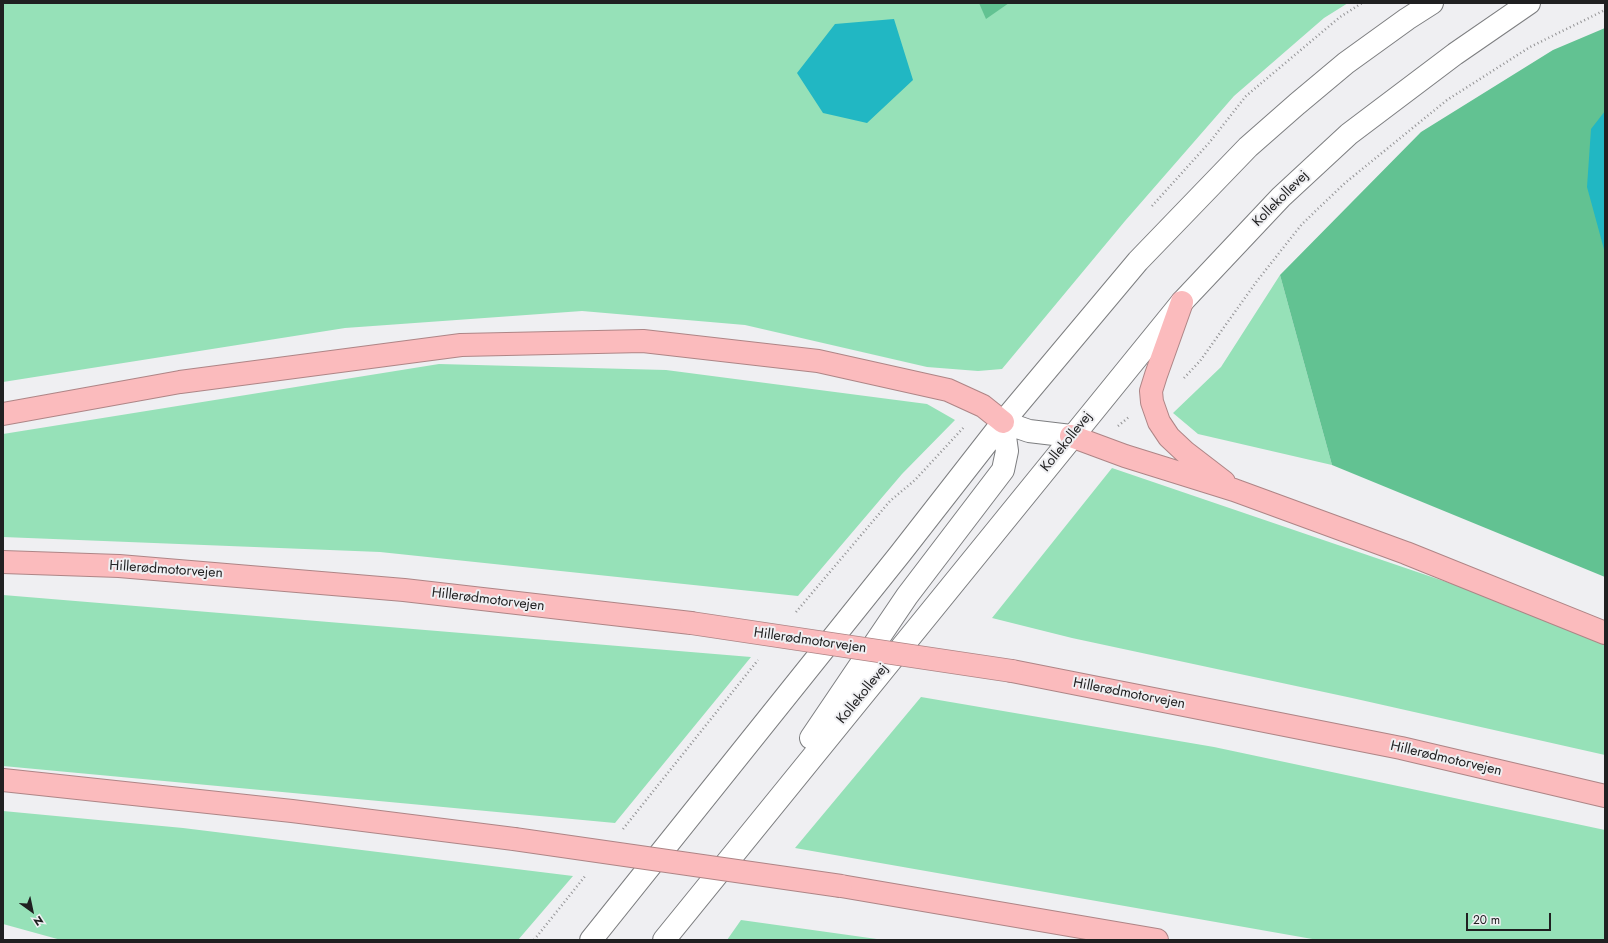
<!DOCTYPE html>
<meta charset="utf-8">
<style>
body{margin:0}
#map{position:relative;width:1608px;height:943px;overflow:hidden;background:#efeff2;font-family:Jost,sans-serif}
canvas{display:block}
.frame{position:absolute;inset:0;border:4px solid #202021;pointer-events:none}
.north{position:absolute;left:12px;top:891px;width:40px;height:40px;-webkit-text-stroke:3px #efeff2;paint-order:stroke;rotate:147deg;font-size:11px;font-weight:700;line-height:16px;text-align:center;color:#202021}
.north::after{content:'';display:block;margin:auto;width:14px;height:18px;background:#202021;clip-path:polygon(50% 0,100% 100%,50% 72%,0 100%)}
.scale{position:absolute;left:1466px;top:913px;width:85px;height:18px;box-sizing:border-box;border:2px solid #202021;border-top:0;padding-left:5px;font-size:12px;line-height:14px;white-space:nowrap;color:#202021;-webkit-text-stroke:3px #efeff2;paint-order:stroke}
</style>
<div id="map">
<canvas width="1608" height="943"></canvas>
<div class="frame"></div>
<div class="north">N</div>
<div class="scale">20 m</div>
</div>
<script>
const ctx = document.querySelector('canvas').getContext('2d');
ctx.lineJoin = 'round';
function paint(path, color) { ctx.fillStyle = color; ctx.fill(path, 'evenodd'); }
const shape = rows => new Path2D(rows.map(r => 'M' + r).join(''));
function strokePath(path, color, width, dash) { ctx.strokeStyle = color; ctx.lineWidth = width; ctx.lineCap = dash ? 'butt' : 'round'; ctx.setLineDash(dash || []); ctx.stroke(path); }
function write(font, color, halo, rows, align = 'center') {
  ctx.font = font + ' Jost,sans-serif'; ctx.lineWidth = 4; ctx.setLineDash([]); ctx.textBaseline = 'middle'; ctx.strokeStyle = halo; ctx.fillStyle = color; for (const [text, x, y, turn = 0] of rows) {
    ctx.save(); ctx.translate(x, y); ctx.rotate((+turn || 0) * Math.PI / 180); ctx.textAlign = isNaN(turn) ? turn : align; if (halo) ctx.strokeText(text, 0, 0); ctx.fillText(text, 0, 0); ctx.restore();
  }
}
paint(shape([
 [3,3,1348,3,1324,18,1234,96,1125,221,1002,369,978,371,927,367,745,325,582,311,345,328,3,382],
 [1280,275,1332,465,1198,434,1173,413,1221,367],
 [439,364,666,370,927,404,955,420,902,474,798,596,380,552,3,537,3,434],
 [1112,468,1605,636,1605,755,1352,698,1072,638,992,618],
 [3,595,751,657,615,823,3,766],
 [921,697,1214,747,1605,830,1605,940,1318,940,795,848],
 [3,811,183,828,573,876,518,940,61,940,3,924],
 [741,920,884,940,727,940]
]), '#96e1b8');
paint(shape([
 [979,3,1009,3,986,19],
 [1605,28,1605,577,1332,465,1280,275,1421,132,1553,50]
]), '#62c292');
paint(shape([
 [894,19,913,80,867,123,823,113,797,73,835,24],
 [1605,111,1605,253,1587,187,1591,129]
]), '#21b7c3');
const secondary = shape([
 [1003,422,1029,431,1071,436],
 [811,738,907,596,1003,470,1007,451,1003,422],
 [591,940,900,554,1003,422,1138,261,1248,147,1297,104,1346,63,1407,19,1432,3],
 [664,940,1182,302,1281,197,1349,134,1455,54,1529,3]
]);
const highway = shape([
 [1182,302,1156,375,1151,391,1152,402,1159,422,1169,437,1185,452,1224,482],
 [3,414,180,382,461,345,643,341,818,361,948,390,983,406,1003,422],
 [1071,436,1125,456,1234,490,1406,553,1605,633],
 [3,562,119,566,404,590,691,623],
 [1012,671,1401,748,1605,796],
 [3,780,292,811,514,839],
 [841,886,1157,940]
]);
strokePath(secondary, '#7d7e80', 24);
strokePath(highway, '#ae8586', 24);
strokePath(shape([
 [1152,206,1209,143,1246,96,1340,17,1362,3],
 [1184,378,1200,361,1257,281,1302,224,1345,183,1447,100,1530,47,1605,10],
 [1118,426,1129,417],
 [796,612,890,501,915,480,965,426],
 [623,829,758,660],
 [534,940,586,875]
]), '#929294', 2.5, [1, 3]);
strokePath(secondary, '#fff', 22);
strokePath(highway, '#fbbbbd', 22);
const highwayBridge = shape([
 [691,623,1012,671],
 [514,839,841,886]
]);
strokePath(highwayBridge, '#ae8586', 24, []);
strokePath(highwayBridge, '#fbbbbd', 22);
write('14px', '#202021', '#efeff2', [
 ["Kollekollevej",1281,199,-45],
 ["Kollekollevej",1067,442,-51],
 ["Hillerødmotorvejen",166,570,4],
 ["Hillerødmotorvejen",488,600,7],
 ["Hillerødmotorvejen",810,641,8],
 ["Kollekollevej",863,694,-51],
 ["Hillerødmotorvejen",1129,694,11],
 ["Hillerødmotorvejen",1446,759,13]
]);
</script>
